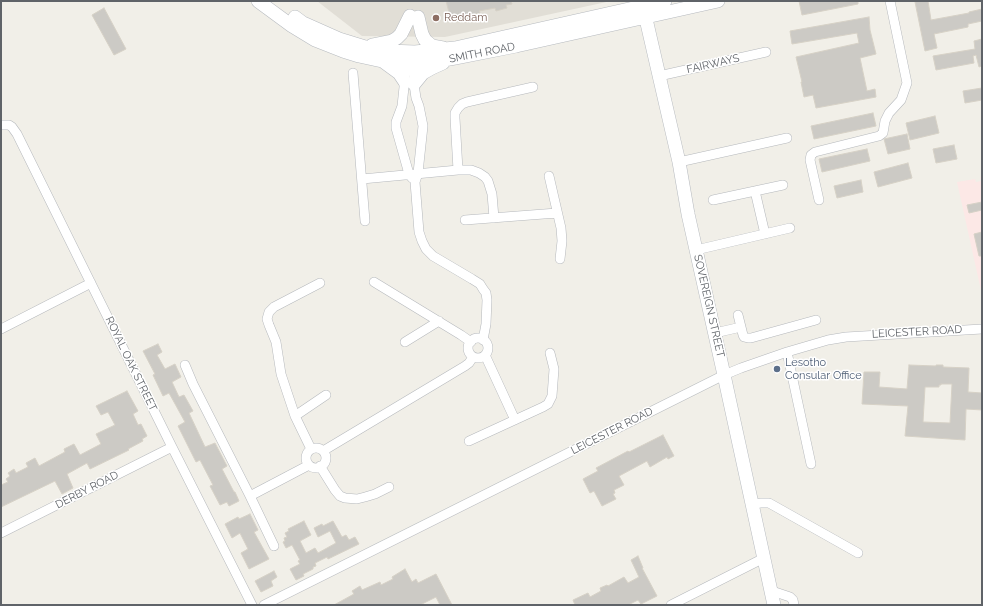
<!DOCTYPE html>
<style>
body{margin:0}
#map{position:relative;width:983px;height:606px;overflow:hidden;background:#f1efe8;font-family:Raleway,sans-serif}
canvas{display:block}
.frame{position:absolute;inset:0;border:2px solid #5f6368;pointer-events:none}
</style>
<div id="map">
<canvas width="983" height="606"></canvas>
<div class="frame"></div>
</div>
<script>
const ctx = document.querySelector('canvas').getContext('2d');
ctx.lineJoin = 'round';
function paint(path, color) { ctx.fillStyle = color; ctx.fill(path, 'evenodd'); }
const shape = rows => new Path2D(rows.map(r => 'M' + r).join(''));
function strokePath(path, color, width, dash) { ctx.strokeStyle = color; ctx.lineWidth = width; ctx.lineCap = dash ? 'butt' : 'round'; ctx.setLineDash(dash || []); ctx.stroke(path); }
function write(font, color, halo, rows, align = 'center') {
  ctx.font = font + ' Raleway,sans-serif'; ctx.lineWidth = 3; ctx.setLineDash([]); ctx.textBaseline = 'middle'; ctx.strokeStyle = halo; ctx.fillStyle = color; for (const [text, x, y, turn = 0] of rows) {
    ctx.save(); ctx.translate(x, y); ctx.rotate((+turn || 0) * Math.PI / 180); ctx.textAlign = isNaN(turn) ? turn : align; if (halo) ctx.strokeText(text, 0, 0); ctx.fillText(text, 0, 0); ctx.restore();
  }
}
paint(shape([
 [317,1,611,1,445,37,362,36]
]), '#e1ded6');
paint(shape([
 [980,177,982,177,982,295,957,182,975,179,976,182,981,181]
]), '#fce8e6');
const building = shape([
 [446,1,511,1,512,4,506,5,507,8,496,11,495,8,479,11,480,13,451,20,446,1],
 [799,1,858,1,858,4,802,15,799,1],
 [919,1,928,1,931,20,969,13,969,12,982,9,982,21,968,24,968,27,934,34,937,48,925,51,915,2,919,1],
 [104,8,126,49,114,55,92,15,104,8],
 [869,17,870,30,876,54,860,58,867,91,875,89,876,97,816,108,813,95,804,97,801,82,802,82,796,57,859,43,857,33,792,44,790,31,869,17],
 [982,39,982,66,979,67,976,55,973,56,974,63,936,70,933,56,975,49,974,41,982,39],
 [982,88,982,100,965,103,963,91,982,88],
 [873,113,876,126,814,139,811,126,873,113],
 [935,116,939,133,910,140,906,123,935,116],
 [907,134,910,149,888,154,884,139,907,134],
 [954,145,957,159,936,163,933,149,954,145],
 [867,149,870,161,822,172,819,159,867,149],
 [908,163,912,178,878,187,874,172,908,163],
 [861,180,863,192,837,198,834,186,861,180],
 [982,202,982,210,969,213,967,205,982,202],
 [982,232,982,256,979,256,974,234,982,232],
 [158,344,162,352,157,355,165,369,175,364,181,377,172,382,179,397,184,395,193,411,189,413,205,447,215,443,227,466,222,469,234,492,235,492,239,501,229,506,227,502,220,505,210,486,213,485,200,460,196,462,178,426,185,422,169,393,163,396,153,375,155,374,143,351,158,344],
 [909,365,936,366,936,365,943,365,943,367,969,368,968,392,982,393,982,410,966,409,965,440,905,436,908,406,862,404,864,372,880,372,879,387,907,389,909,365],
 [941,384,952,384,950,423,923,422,925,387,939,387,939,385,941,385,941,384],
 [127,391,138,411,133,414,138,425,141,424,147,436,142,439,143,441,128,449,129,450,90,469,87,463,67,474,73,488,62,494,55,481,1,507,1,485,8,482,6,479,10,476,8,473,14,469,16,473,28,467,26,463,35,458,39,466,65,452,64,449,74,444,80,455,101,444,96,434,115,425,108,412,101,415,96,406,127,391],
 [663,435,674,456,668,459,667,457,650,467,647,461,619,476,624,485,614,490,615,493,613,494,616,499,602,506,594,491,590,493,583,479,598,471,596,468,628,451,629,452,663,435],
 [250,514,258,530,254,532,269,559,249,569,241,553,248,549,240,533,232,538,225,524,238,517,239,519,250,514],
 [304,521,311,535,300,541,306,553,315,548,318,553,336,543,330,531,318,537,314,528,322,524,323,526,333,521,342,537,346,535,349,540,355,537,359,544,328,559,327,557,315,563,316,566,313,567,313,569,303,574,304,576,296,580,290,569,300,564,298,561,300,560,292,545,286,548,283,542,285,541,284,538,287,537,285,533,289,531,288,529,304,521],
 [638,556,643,568,642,568,657,596,641,604,638,600,628,605,575,605,573,600,588,593,590,597,601,591,600,588,607,585,608,586,624,577,628,583,639,577,631,560,638,556],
 [405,569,412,582,416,579,418,583,436,574,452,605,440,605,436,597,420,605,334,605,354,594,352,591,360,586,362,590,380,582,381,585,393,579,392,577,405,569],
 [274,571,277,577,271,581,273,586,261,592,255,581,274,571]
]);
paint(building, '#cccac5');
strokePath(building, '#d6d1c6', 1);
const street = shape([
 [415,57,414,84,416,98,419,106,423,126,418,173,415,182,419,232,422,241,426,249,433,256,472,279,480,284,483,289,486,293,487,300,486,324,483,340],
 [407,59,402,106,396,122,396,128,409,174,412,178],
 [353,73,365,221],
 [659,76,766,52],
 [1,125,9,125,12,127,17,134,172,447,252,605],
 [679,162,787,138],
 [458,170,455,118,455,113,458,108,462,104,467,102,533,87],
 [549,176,561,228,562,241,560,259],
 [362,179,458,170,471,170,479,173,485,177,488,181,492,194,494,218],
 [755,191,765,234],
 [713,200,783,185],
 [819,200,810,160,811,155,815,152,879,136,883,133,885,121,889,113,901,100,907,83,890,1],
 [465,220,557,213],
 [696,250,790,228],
 [374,282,461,335,471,342],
 [738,315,743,335,744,337,748,338,751,338,816,320],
 [1,329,91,283],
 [715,333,741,327],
 '468 348a10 10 0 1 1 20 0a10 10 0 1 1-20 0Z',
 [405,342,439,321],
 [787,352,811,464],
 [485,355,515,420],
 [185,365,193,384,250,496,274,546],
 [295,416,326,395],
 [469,441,543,407,548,404,552,396,554,369,550,353],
 '306 458a10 10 0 1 1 20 0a10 10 0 1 1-20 0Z',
 [311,449,295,416,281,374,276,342,269,325,267,319,269,312,274,307,320,283],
 [323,451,465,366,469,363,473,357],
 [320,466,335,490,340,496,345,498,357,499,365,497,375,494,389,487],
 [250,496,309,465],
 [752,504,761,503,769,503,858,553],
 [1,533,172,447],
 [772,591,790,597,793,600,794,605],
 [264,605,724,375,741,368,787,352,828,340,846,337,982,329],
 [671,605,764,558]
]);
const secondary = shape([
 [258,1,292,26,315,40,343,51,359,56,382,61,407,63,438,61,455,58,516,46,718,1],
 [643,6,679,162,688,214,724,375,774,605],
 [295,17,303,23,339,39,365,47,387,51,415,52,455,48,665,1],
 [418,17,422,34,425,40,432,46,443,48],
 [372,45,392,41,397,38,401,34,410,16],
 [384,62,399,73,405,82],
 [414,84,423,73,432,68,443,63]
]);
strokePath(street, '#b5b8bc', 10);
strokePath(secondary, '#b6babf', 14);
strokePath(street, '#fff', 9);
strokePath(secondary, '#fff', 13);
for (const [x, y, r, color] of [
 [436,18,4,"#8d6e63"],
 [777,369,4,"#5c6f8a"]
]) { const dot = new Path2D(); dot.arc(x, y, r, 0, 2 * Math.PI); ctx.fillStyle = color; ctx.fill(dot); strokePath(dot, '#fff', 1.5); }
write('11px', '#785e54', '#fff', [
 ["Reddam",444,18]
], 'left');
write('11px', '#5f6368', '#fff', [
 ["SMITH ROAD",482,53,-11],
 ["FAIRWAYS",713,64,-13],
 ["SOVEREIGN STREET",709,306,77],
 ["LEICESTER ROAD",917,332,-3],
 ["ROYAL OAK STREET",131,364,64],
 ["LEICESTER ROAD",612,431,-27],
 ["DERBY ROAD",87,490,-27]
]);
write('11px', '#4e5e75', '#fff', [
 ["Lesotho",785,363],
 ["Consular Office",785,376]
], 'left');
</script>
